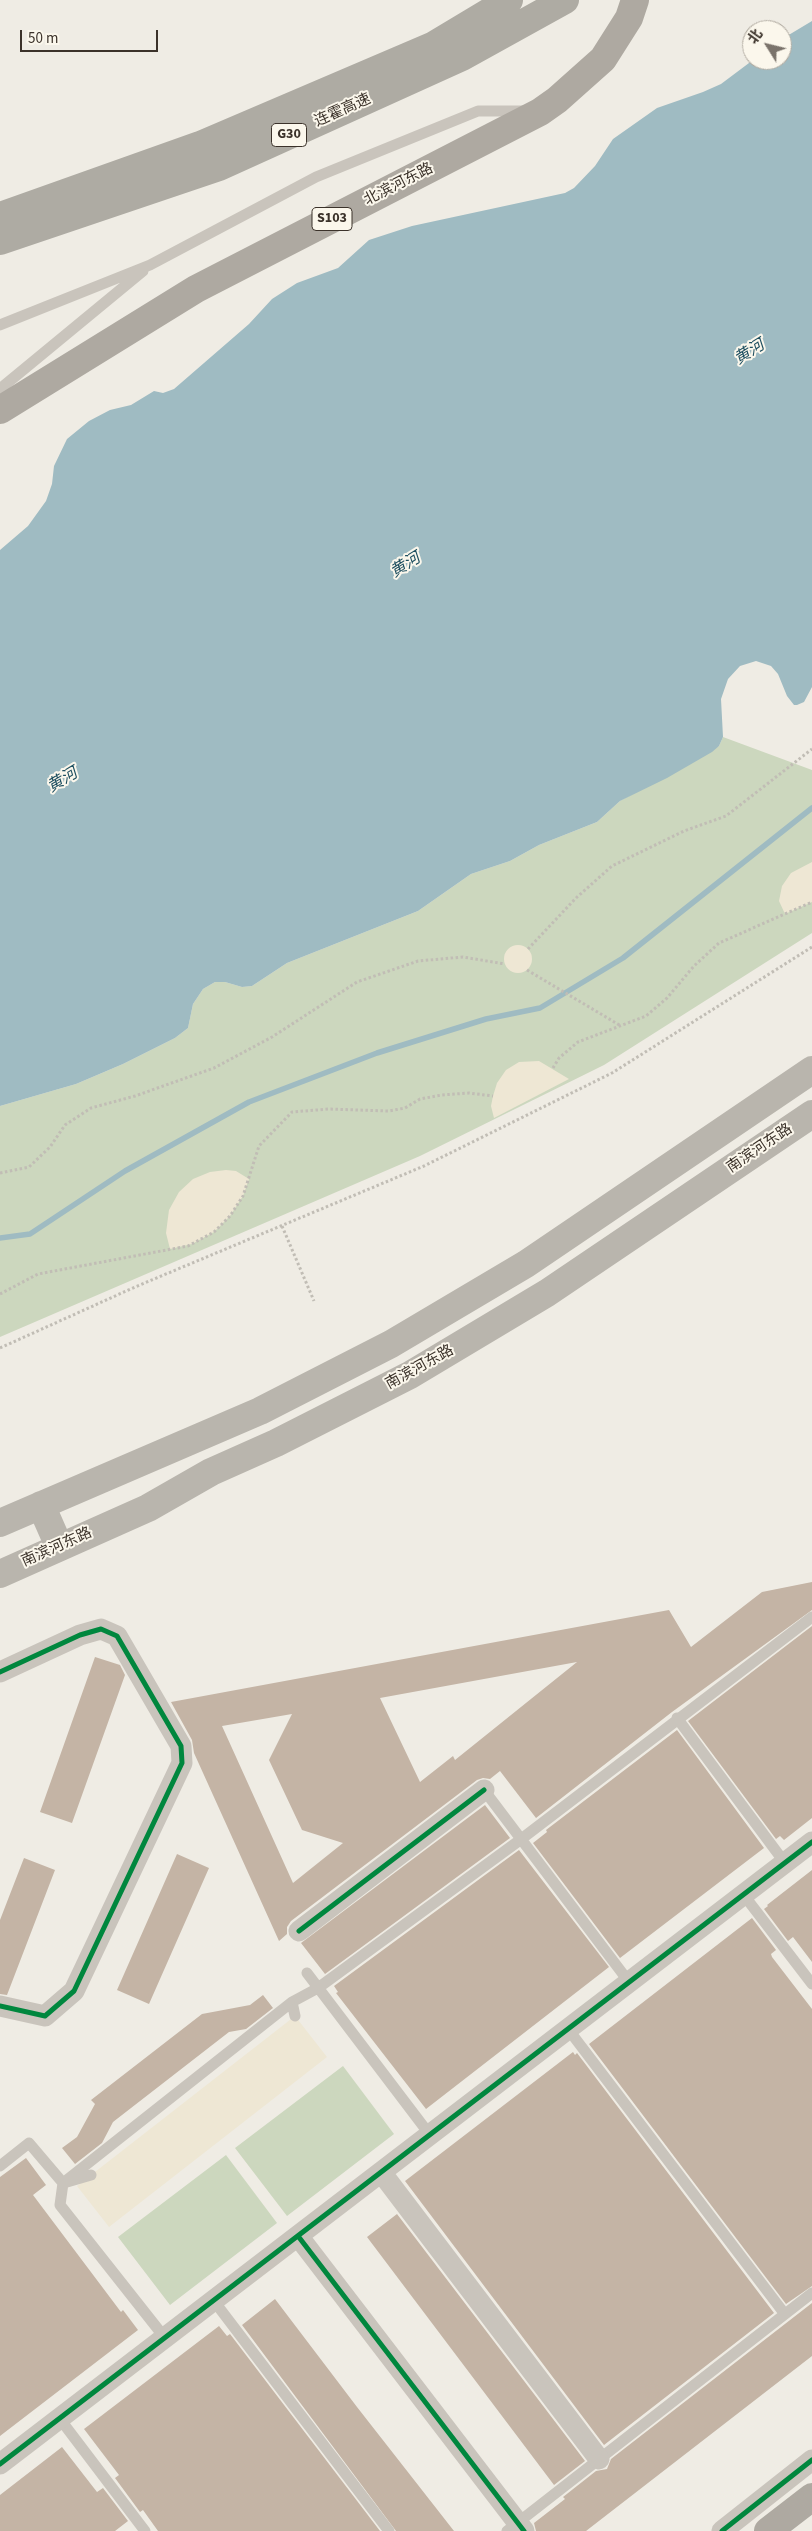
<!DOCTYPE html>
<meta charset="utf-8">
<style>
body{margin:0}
#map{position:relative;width:812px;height:2531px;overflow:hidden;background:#efece4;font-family:"Source Sans 3","Noto Sans SC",sans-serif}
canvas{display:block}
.north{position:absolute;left:742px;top:20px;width:50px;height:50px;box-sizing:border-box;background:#fbf7ec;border:1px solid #aea89e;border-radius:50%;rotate:306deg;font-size:14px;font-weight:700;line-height:20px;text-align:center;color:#3b322a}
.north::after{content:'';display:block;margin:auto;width:18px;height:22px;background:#7a736b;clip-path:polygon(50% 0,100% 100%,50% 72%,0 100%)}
.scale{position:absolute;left:20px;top:30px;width:138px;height:22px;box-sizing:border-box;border:2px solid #3b322a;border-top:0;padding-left:6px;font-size:15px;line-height:18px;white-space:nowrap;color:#3b322a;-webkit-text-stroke:4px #fbf7ec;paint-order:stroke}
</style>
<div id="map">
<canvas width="812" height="2531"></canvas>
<div class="north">北</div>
<div class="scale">50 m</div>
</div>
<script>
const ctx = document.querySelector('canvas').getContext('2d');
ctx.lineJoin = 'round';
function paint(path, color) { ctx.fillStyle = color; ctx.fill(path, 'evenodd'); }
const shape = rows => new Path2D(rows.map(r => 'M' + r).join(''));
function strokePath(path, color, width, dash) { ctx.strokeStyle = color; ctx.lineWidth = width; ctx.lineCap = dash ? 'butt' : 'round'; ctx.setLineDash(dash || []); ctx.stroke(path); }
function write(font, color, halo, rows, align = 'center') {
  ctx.font = font + ' "Source Sans 3","Noto Sans SC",sans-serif'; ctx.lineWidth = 4; ctx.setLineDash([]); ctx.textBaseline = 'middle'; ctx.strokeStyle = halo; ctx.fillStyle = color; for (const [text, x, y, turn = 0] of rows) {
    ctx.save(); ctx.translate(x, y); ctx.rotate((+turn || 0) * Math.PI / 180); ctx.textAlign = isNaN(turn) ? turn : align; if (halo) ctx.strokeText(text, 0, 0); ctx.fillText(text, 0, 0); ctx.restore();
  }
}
paint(shape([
 [723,737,812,770,812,933,604,1065,420,1156,0,1337,0,1106,76,1084,123,1064,175,1038,188,1028,193,1004,203,989,215,982,225,982,242,987,252,986,287,963,418,911,471,874,510,861,539,845,597,822,620,801,719,746],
 [343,2066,394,2134,287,2216,235,2148],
 [226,2155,277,2223,170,2305,118,2237]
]), '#ccd7be');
paint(shape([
 [812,862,812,902,785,914,779,901,782,886,791,873],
 '504 959a14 14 0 1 1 28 0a14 14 0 1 1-28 0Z',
 [539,1061,569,1079,494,1118,491,1106,493,1096,497,1083,506,1070,519,1062],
 [226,1170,236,1171,249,1179,243,1196,230,1216,214,1232,192,1244,170,1249,166,1233,169,1210,179,1192,193,1179,210,1172],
 [295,2016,327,2057,109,2227,77,2186]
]), '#eee7d4');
paint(shape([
 [812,21,812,687,804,702,797,705,794,705,787,696,778,674,771,666,756,661,740,666,728,679,721,699,723,737,719,746,712,752,667,778,620,801,597,822,539,845,510,861,471,874,418,911,287,963,252,986,242,987,225,982,215,982,203,989,193,1004,188,1028,175,1038,123,1064,76,1084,0,1106,0,550,28,526,46,501,52,484,54,466,67,439,89,421,110,410,131,405,154,391,163,393,174,389,249,324,272,299,297,283,338,268,369,240,412,226,565,193,574,188,595,166,613,139,657,108,703,92,721,84,753,60,782,60,782,39]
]), '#9fbbc2');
strokePath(shape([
 [0,1238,30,1234,125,1171,249,1102,377,1053,486,1019,540,1008,623,958,812,808]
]), '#9fbbc2', 5.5);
paint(shape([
 [812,1582,812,1610,672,1712,536,1818,500,1771,490,1779,483,1778,477,1780,291,1921,287,1927,287,1934,279,1941,194,1753,192,1740,171,1702,669,1610,691,1647,762,1592],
 [577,1662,455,1760,453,1756,420,1782,380,1698],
 [292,1714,269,1760,302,1830,343,1843,293,1883,222,1726],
 [812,1626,812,1818,784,1840,780,1836,776,1839,688,1721],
 [95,1657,120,1665,125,1675,72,1823,40,1812],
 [677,1730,764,1848,620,1958,533,1843,547,1832,546,1830],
 [485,1805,510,1838,325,1974,301,1943],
 [519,1850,609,1967,426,2109,336,1993,338,1992,334,1986],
 [177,1854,209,1868,149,2004,117,1990],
 [24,1858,55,1870,7,1995,0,1994,0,1920],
 [812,1870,812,1962,793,1937,788,1941,764,1909,768,1906,767,1905],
 [752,1918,776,1950,771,1954,772,1957,812,2009,812,2286,786,2304,589,2044],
 [263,1995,273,2008,246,2029,229,2032,113,2122,102,2143,75,2164,62,2148,77,2137,95,2104,91,2100,202,2014,250,2005],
 [573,2052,575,2055,577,2053,774,2313,604,2445,405,2181],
 [26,2158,46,2185,33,2195,121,2312,123,2310,138,2330,0,2436,0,2177],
 [397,2214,585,2461,554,2485,367,2237],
 [275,2299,357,2407,454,2531,396,2531,242,2325],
 [812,2303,812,2356,586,2531,536,2531,534,2523,565,2499,563,2497,596,2471,607,2469,611,2459],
 [219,2326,227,2336,230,2334,380,2531,158,2531,143,2510,140,2512,115,2478,119,2475,84,2429],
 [62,2447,97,2492,103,2488,128,2521,115,2531,0,2531,0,2495]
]), '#c4b4a5');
strokePath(shape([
 [528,949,576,898,612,866,684,831,726,816,812,749],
 [527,970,621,1026],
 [553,1068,559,1058,578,1042,646,1016,667,998,694,966,719,943,812,902],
 [0,1173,29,1167,50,1147,65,1125,91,1108,135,1096,214,1068,272,1037,357,982,418,961,463,957,505,964],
 [282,1226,314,1301],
 [0,1294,38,1274,188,1246,214,1232,230,1216,243,1196,259,1146,292,1112,329,1109,389,1111,405,1108,420,1099,442,1095,469,1093,493,1096],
 [0,1348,135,1287,424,1166,612,1073,812,947]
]), '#c1bdb5', 3, [2.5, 2.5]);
strokePath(shape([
 [0,325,150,265,316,177,478,111,526,111],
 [0,389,143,271],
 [677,1718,785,1863],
 [484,1790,629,1982],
 [743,1894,812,1984],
 [307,1973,430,2135],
 [295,2016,292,2002,318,1988,520,1840,812,1617],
 [568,2029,784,2313],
 [0,2166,29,2143,63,2183,60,2205,165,2338],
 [67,2182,91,2175],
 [63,2183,292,2002],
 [214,2301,389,2531],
 [60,2419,145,2531],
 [507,2531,812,2293]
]), '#c9c4bc', 11);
strokePath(shape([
 [0,1672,80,1635,101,1629,117,1636,181,1746,182,1763,74,1991,45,2016,0,2006],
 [299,1931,484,1790],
 [381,2172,599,2459],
 [298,2236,524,2531],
 [0,2464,812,1842],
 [722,2531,812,2460]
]), '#c9c4bc', 21);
strokePath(shape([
 [41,1505,59,1546],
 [0,1523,260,1411,391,1344,526,1264,812,1070],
 [0,1574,148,1508,211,1472,276,1443,410,1375,547,1293,812,1114]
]), '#b9b5ad', 28);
strokePath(shape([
 [0,410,196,289,540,112,557,100,603,59,629,18,635,0],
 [768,2531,812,2497]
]), '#aea9a1', 28);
strokePath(shape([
 [0,216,200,145,434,45,509,0],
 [0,241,219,167,462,57,565,0]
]), '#aeaba3', 28);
strokePath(shape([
 [0,1672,80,1635,101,1629,117,1636,181,1746,182,1763,74,1991,45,2016,0,2006],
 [299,1931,484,1790],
 [298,2236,524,2531],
 [0,2464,812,1842],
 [722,2531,812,2460]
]), '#00873e', 5);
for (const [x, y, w] of [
 [289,135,35],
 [332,219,40]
]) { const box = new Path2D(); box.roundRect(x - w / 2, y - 11.5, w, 23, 4); ctx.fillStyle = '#fbf7ec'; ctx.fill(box); strokePath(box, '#3b322a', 1); }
write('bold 14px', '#3b322a', null, [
 ["G30",289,135],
 ["S103",332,219]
]);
write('15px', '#3b322a', '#fbf7ec', [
 ["连霍高速",343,111,-24],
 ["北滨河东路",399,185,-27],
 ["南滨河东路",760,1149,-34],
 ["南滨河东路",420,1368,-29],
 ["南滨河东路",57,1548,-24]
]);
write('italic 16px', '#1d4e5f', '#fbf7ec', [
 ["黄河",750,353,-32],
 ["黄河",406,566,-32],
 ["黄河",63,781,-31]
]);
</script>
